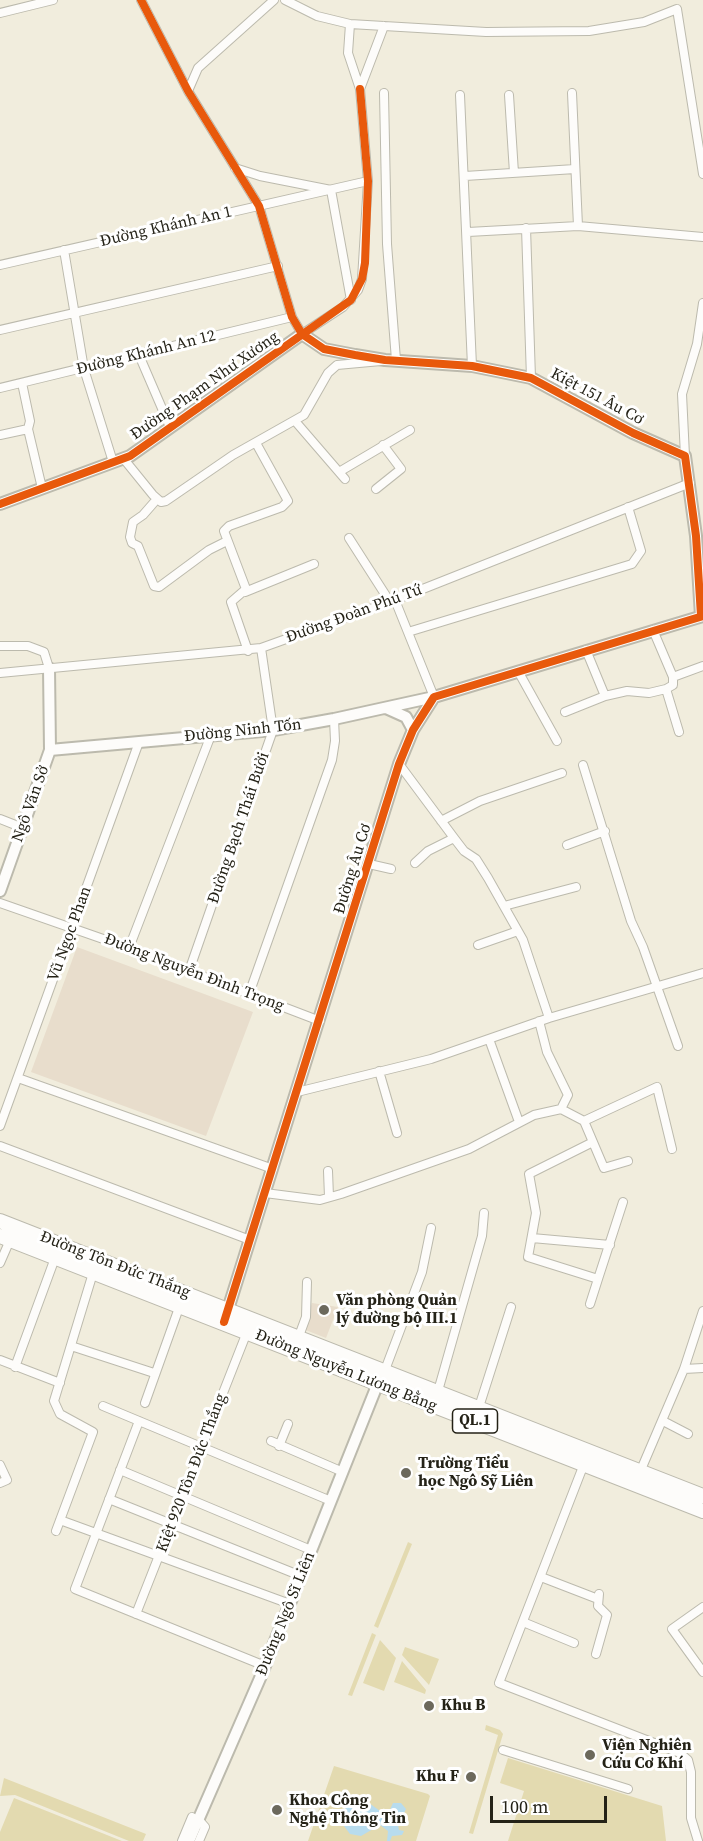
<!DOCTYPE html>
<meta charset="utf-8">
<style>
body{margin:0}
#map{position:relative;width:703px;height:1841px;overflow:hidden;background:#f1eddd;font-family:"Source Serif 4",serif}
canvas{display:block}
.scale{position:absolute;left:490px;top:1796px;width:117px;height:27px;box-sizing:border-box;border:3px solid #242217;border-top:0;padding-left:8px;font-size:18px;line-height:21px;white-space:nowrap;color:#242217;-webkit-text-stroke:4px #fff;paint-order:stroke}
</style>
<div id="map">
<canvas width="703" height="1841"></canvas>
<div class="scale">100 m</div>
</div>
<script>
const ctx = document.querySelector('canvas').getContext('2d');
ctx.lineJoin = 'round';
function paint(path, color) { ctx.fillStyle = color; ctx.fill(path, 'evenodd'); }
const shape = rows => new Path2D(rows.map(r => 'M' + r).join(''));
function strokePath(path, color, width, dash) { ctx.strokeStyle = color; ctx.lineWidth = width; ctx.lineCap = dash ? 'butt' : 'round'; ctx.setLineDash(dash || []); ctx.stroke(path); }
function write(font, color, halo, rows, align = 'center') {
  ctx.font = font + ' "Source Serif 4",serif'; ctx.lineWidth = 6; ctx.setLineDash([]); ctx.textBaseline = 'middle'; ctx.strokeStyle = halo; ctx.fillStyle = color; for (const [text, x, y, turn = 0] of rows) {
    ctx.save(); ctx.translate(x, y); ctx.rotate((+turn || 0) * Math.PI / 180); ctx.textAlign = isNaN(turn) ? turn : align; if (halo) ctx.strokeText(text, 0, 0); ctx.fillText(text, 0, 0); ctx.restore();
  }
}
paint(shape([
 [77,947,253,1012,206,1136,31,1072],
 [312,1303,338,1307,326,1338,303,1329]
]), '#e8ddcc');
paint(shape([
 [408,1542,412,1544,378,1628,374,1626],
 [372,1633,376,1635,352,1696,348,1695],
 [380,1640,396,1658,384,1691,363,1683],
 [405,1647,439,1659,429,1685,402,1655],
 [402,1661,426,1690,425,1694,394,1682],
 [486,1725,500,1730,503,1734,473,1834,469,1833,498,1735,485,1730],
 [508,1758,662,1806,666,1841,508,1841,524,1791,500,1783],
 [334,1766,428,1794,430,1796,416,1841,308,1841],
 [4,1778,146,1834,143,1841,129,1841,15,1795,0,1796],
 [14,1798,122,1841,0,1841,0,1832]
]), '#e3dab0');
paint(shape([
 [361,1800,369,1803,387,1816,393,1803,401,1803,406,1809,398,1825,399,1830,404,1831,402,1835,392,1836,390,1841,387,1841,388,1831,380,1825,361,1836,350,1834,344,1826,342,1812,352,1801]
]), '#b8dcee');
const street = shape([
 [141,0,188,91,259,206,292,317,302,334,343,307,358,290,362,279,368,181,360,89,348,53,350,24],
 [285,0,317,16,350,24,486,32,589,31,644,22,677,9,703,174],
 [0,13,53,0],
 [360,89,384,26],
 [188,91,198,68,274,0],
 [384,93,387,244,396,360],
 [572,93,578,226],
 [460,95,472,366],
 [509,95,514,173],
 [235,168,260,176,331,190,351,300],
 [465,176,575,169],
 [526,228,531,378],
 [468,232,578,226,703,237],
 [64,250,84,369,113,462],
 [0,265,368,181],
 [0,330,278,266],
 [139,355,170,427],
 [0,388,292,317],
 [295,421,345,479],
 [28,429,42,488],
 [0,435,28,429,30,421,22,383],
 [685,456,682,394,697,344,703,303],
 [123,458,153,495,161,502,166,501,233,455,304,415,328,373,337,365,381,361],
 [339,472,410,430],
 [376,489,401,469,383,445],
 [157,499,143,515,133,522,130,537,132,543,138,546,154,586,159,587,209,550,227,541],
 [349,538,390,602],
 [245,592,314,564],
 [395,600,434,697],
 [408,632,632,564,641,551,628,507],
 [0,646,28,646,44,652,49,668],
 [586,650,605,696,627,691,649,693,666,689,673,685,673,677,653,630],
 [248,651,231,602,246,589,224,531,229,526,282,507,288,501,256,443],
 [518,671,557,741],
 [0,673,261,648,395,600,690,483],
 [673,677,703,666],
 [666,689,679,732],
 [565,712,605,696],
 [399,764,454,838,464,851,476,859,488,878,523,940,549,1018],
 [583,765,631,921,643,947,678,1046],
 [0,819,23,828],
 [441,821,480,801,562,773],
 [567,845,605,831],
 [415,863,428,851,454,838],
 [369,864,391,869],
 [0,903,129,948,320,1021],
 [504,906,576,887],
 [478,945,518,931],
 [129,948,211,735],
 [189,971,273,730,261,648],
 [249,994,332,760,335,741,334,719],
 [539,1021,547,1052,568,1095,561,1109],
 [489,1039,519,1122],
 [379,1071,397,1133],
 [18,1078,273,1169],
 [297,1092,431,1059,549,1018,703,973],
 [561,1109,584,1121,604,1168,628,1161],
 [584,1121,657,1087,672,1149],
 [0,1126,139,742],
 [593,1142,529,1174,536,1213,528,1257,598,1279,623,1202],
 [0,1146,250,1240],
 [328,1171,329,1197],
 [265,1193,320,1200,341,1194,469,1149,534,1115,561,1109],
 [532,1238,610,1245],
 [0,1263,10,1240],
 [590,1304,598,1279],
 [299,1336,306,1317,307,1282],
 [71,1346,154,1373],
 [0,1360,60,1383],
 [15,1367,55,1258],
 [684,1369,703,1368],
 [385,1370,422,1272,431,1228],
 [438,1391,482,1236,484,1213],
 [145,1403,180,1305],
 [103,1406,331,1501],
 [479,1407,511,1307],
 [139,1421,75,1589,265,1666],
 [663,1421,688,1434],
 [271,1441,343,1472],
 [279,1446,288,1424],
 [584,1464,499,1683,680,1753,688,1760,691,1772,691,1818,698,1841],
 [0,1465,7,1480,0,1483],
 [120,1470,311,1550],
 [640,1472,684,1369,703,1311],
 [109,1499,301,1576],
 [60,1520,290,1604],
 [56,1531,93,1432,60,1414,54,1401,93,1273],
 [541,1577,598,1599],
 [703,1607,672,1629,703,1672],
 [136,1614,247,1332],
 [523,1622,574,1643],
 [596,1654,607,1615,598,1606,599,1594],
 [503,1750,628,1789],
 [198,1819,205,1827,199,1841],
 [182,1841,192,1817]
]);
const secondary = shape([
 [0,504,130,456,302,334,324,349,355,355,385,360,472,366,531,378,633,433,685,456,696,536,701,616],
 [386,708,406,717,413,730],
 [50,750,273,730,334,719,434,697,703,616],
 [0,891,50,750,49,668],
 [224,1322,399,764,413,730,434,697],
 [189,1841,261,1676,378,1383]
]);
const highway = shape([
 [0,1221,703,1496],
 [0,1236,703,1511]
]);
strokePath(street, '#bcbaad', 10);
strokePath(secondary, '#bcbaad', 14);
strokePath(highway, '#bcbaad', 16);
strokePath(street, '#fdfcfa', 8);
strokePath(secondary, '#fdfcfa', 10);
strokePath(highway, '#fdfcfa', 14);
strokePath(shape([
 [141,0,188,91,259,206,292,317,302,334,324,349,355,355,385,360,472,366,531,378,633,433,685,456,696,536,701,616],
 [0,504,130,456,351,300,362,279,365,263,368,181,360,89],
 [224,1322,399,764,413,730,434,697,703,616]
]), '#e8590c', 8);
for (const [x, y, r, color] of [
 [324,1310,6,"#6c695c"],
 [406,1473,6,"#6c695c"],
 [429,1706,6,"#6c695c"],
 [590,1755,6,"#6c695c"],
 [471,1777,6,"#6c695c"],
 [277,1810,6,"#6c695c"]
]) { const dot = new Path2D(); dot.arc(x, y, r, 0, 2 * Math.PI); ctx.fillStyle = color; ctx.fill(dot); strokePath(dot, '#fff', 2); }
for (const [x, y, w] of [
 [475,1421,45]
]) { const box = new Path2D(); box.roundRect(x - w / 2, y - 12, w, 24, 4.5); ctx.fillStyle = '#fff'; ctx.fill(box); strokePath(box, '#242217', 1.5); }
write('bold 15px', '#242217', null, [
 ["QL.1",475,1421]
]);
write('16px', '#242217', '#fff', [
 ["Đường Khánh An 1",166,227,-13],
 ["Đường Khánh An 12",146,353,-14],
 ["Đường Phạm Như Xương",205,386,-35],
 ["Kiệt 151 Âu Cơ",597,397,28],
 ["Đường Đoàn Phú Tứ",354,614,-20],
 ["Đường Ninh Tốn",243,731,-6],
 ["Ngô Văn Sở",31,804,-70],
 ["Đường Bạch Thái Bưởi",239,828,-71],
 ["Đường Âu Cơ",353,869,-73],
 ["Vũ Ngọc Phan",70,934,-70],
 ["Đường Nguyễn Đình Trọng",194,973,21],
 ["Đường Tôn Đức Thắng",115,1265,21],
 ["Đường Nguyễn Lương Bằng",346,1371,22],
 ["Kiệt 920 Tôn Đức Thắng",192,1473,-69],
 ["Đường Ngô Sĩ Liên",286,1614,-68]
]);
write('bold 16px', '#242217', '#fff', [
 ["Văn phòng Quản",336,1301],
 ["lý đường bộ III.1",336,1319],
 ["Trường Tiểu",418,1464],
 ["học Ngô Sỹ Liên",418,1482],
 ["Khu B",441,1706],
 ["Viện Nghiên",602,1746],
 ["Cứu Cơ Khí",602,1764],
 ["Khu F",459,1777,"right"],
 ["Khoa Công",289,1801],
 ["Nghệ Thông Tin",289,1819]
], 'left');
</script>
